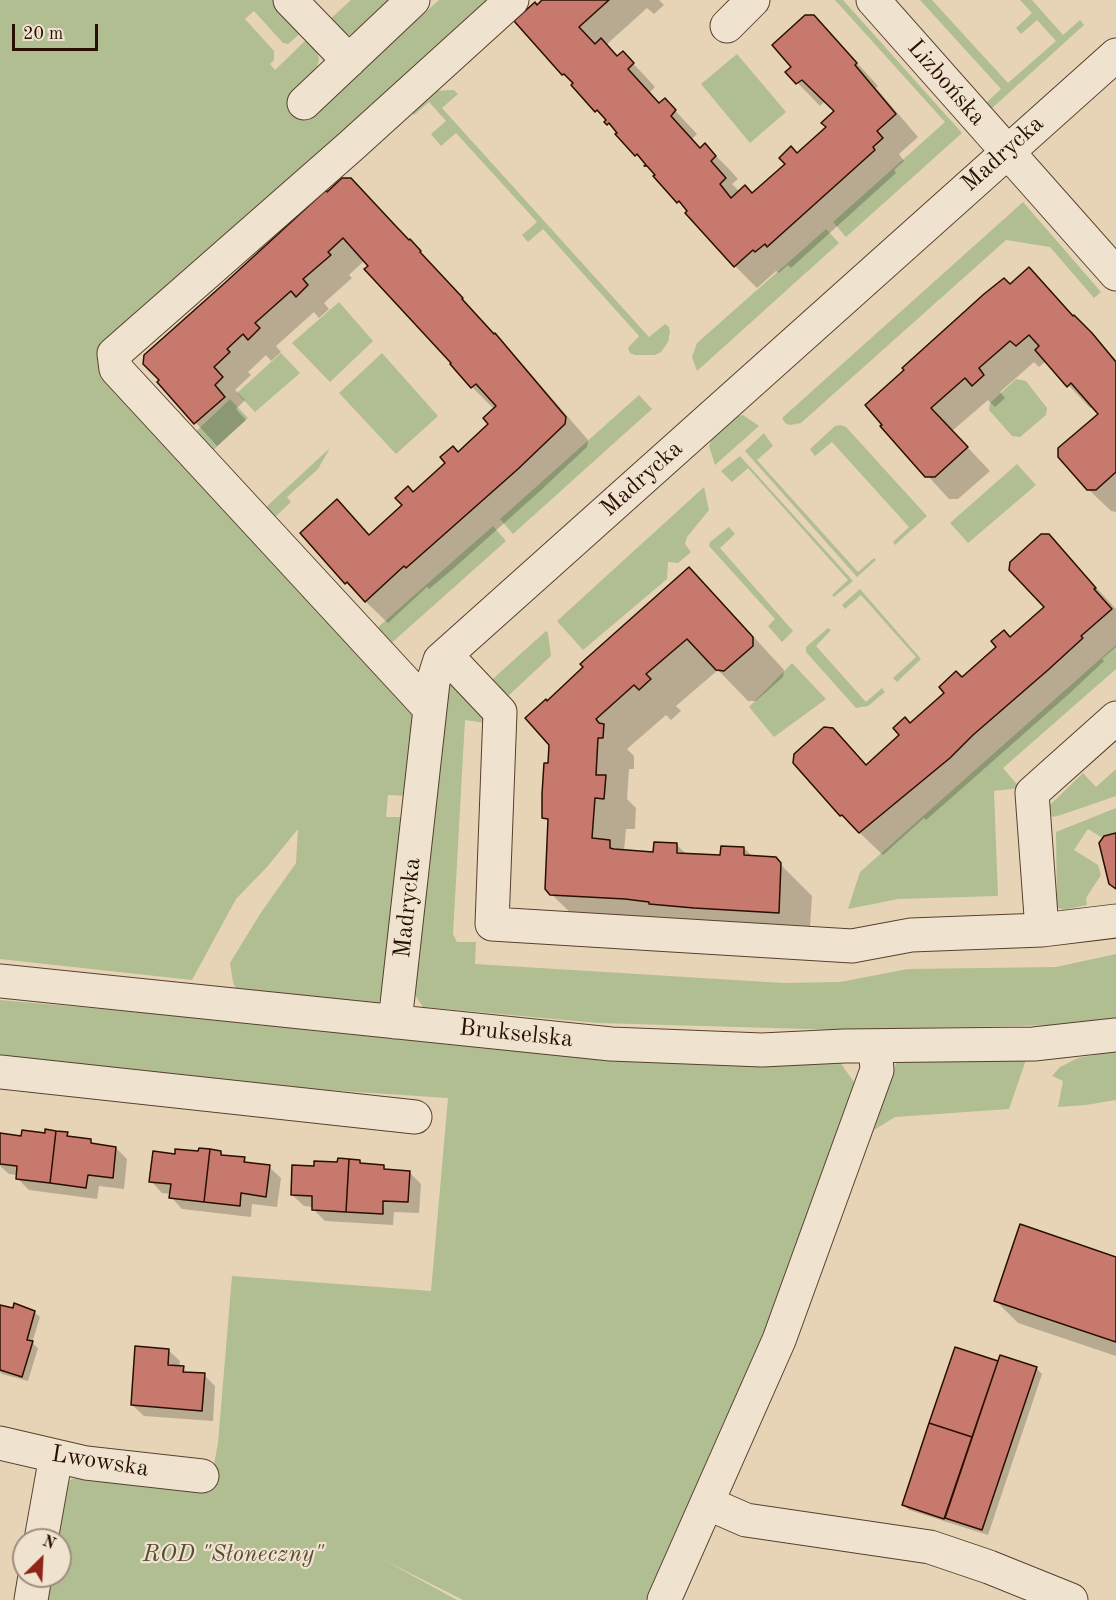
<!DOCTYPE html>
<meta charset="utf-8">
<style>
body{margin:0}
#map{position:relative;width:1116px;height:1600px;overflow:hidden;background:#e7d4b6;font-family:"Old Standard TT",serif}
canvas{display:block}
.north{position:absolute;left:12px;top:1528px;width:60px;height:60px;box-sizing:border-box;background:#efe3d0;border:2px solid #a08e7d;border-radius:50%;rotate:24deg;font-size:16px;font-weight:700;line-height:24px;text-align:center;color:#290f00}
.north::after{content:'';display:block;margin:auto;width:21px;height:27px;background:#8f2418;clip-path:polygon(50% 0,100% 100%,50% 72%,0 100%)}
.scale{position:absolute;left:12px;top:24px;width:86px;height:27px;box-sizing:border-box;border:3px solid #290f00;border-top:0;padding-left:8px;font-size:18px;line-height:21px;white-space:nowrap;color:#290f00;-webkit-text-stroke:4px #efe3d0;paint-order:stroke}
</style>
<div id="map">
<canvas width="1116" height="1600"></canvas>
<div class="north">N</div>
<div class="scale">20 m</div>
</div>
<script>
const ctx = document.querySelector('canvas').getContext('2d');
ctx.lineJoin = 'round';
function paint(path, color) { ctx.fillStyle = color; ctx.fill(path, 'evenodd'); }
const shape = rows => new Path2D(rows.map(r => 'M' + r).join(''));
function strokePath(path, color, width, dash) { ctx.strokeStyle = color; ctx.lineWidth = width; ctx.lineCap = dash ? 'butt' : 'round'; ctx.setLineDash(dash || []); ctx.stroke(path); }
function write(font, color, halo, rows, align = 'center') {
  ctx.font = font + ' "Old Standard TT",serif'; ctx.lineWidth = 4.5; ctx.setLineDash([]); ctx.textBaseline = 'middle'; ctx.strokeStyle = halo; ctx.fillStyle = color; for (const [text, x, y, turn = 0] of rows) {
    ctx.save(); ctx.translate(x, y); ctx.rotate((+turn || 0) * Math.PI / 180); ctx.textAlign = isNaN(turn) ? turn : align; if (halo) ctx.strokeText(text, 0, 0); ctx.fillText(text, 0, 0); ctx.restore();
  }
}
paint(shape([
 [0,0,273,0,302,32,288,44,283,43,254,11,245,19,274,51,274,60,270,64,275,70,308,38,317,50,319,60,316,69,314,114,439,0,499,0,98,359,417,718,408,796,388,795,386,817,403,817,389,958,379,1004,237,992,233,982,230,963,260,914,296,863,298,829,267,867,236,899,192,980,0,959],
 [351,0,393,0,358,32,349,35,340,35,325,24],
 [835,0,843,0,962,133,846,237,833,222,945,122],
 [920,0,932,0,1008,83,1056,41,1037,20,1021,34,1016,28,1032,13,1020,0,1032,0,1063,35,1080,20,1084,25,990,110,986,103,1001,89],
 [737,54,786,112,750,143,701,84],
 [454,90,458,94,442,108,649,337,665,324,669,327,670,331,668,342,661,352,655,355,635,355,630,353,628,348,639,336,543,229,528,242,522,235,537,222,456,133,441,146,431,134,446,121,429,102,414,115,409,109,429,91],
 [1023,202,1101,292,1094,298,1050,247,1006,240,801,423,790,425,785,423,782,418],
 [826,229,839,243,697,371,692,357,697,343],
 [339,302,373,341,330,382,292,343],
 [281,353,300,373,255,412,237,393],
 [382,353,438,416,396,454,339,393],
 [1016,379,1026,381,1047,408,1046,415,1020,437,1012,436,989,410,990,403],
 [639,395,652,409,513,534,500,519],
 [230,399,248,418,206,457,189,438],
 [743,415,759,426,715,465,709,446,712,439,737,416],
 [841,425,846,427,927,516,895,545,893,542,909,527,832,442,815,456,810,449,835,426],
 [764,433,773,446,757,460,858,572,874,558,876,560,857,577,745,451],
 [330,448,318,469,287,497,291,502,274,518,265,508],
 [740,456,853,581,834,597,832,595,848,580,748,468,732,482,721,471],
 [1017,464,1036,485,968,543,950,523],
 [704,487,709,510,687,537,685,544,691,552,678,563,668,562,667,579,583,650,557,621],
 [493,526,506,541,387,647,377,628],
 [729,527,735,534,720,548,793,631,782,642,768,626,775,619,709,546,710,542],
 [860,589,921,659,897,682,893,678,916,657,861,595,845,609,842,605],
 [828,628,831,630,816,646,866,702,882,688,885,692,868,706,856,708,806,652,806,647],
 [546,631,548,633,551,656,507,697,486,685],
 [1116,645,1116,669,1003,768,1020,788,994,791,998,896,898,899,848,909,860,872],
 [792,663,826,699,774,737,749,707],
 [449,680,492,724,465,720,453,934,457,942,476,942,475,964,783,983,840,982,908,969,1056,967,1116,954,1116,1020,1053,1025,843,1030,598,1023,423,1007,413,992,419,960],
 [1116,769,1116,796,1061,815,1053,817,1050,815,1050,805,1083,773,1096,787],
 [1116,808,1116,833,1101,837,1088,829,1074,850,1098,865,1101,875,1086,898,1087,905,1063,910,1057,907,1056,832],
 [0,1000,457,1040,840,1062,860,1091,660,1600,463,1600,382,1559,457,1600,42,1600,46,1576,60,1576,60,1540,53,1540,64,1487,70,1480,82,1476,209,1491,218,1443,232,1276,431,1291,448,1098,206,1082,0,1055],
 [1116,1051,1116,1100,1086,1105,1058,1107,1063,1081,1052,1076,1060,1067,1078,1058],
 [1027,1057,1009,1109,895,1117,874,1130,897,1060]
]), '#b0be92');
paint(shape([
 [545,0,659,0,664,5,654,14,647,8,606,45,618,57,623,53,645,76,655,87,650,92,660,104,665,100,697,134,692,139,701,149,705,145,728,168,738,179,732,184,740,192,752,195,828,127,836,111,825,101,820,106,787,72,836,40,878,86,876,88,918,137,899,154,904,161,894,170,896,173,791,268,788,265,779,273,776,271,757,288,735,266,657,176,563,74,537,7],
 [326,192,410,241,517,358,588,440,587,447,540,491,453,569,429,589,427,587,388,623,346,583,302,533,337,501,370,535,490,424,495,410,472,387,365,260,349,275,352,278,324,303,329,309,319,318,314,312,276,346,281,352,271,361,266,355,248,372,251,375,235,390,245,400,236,409,246,420,217,446,159,382],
 [1010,286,1051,292,1116,360,1116,512,1111,511,1088,489,1101,414,1093,406,1090,408,1046,361,1039,367,1034,362,1000,392,1005,398,995,407,988,400,952,431,990,471,958,499,949,499,882,426],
 [1048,536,1116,609,1116,647,1102,659,1104,661,1070,693,950,799,926,820,924,818,883,855,841,815,833,729,868,766,911,725,1046,607],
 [689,569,720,600,784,670,783,677,756,701,748,701,718,670,676,706,681,711,671,720,666,715,627,749,634,756,634,769,629,769,627,799,636,808,635,829,626,829,624,851,655,853,677,845,687,855,721,857,744,848,753,857,775,859,812,896,809,943,583,925,546,889,550,823,544,817,550,744,547,703],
 [67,1134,71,1138,90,1140,95,1146,116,1148,127,1159,124,1189,99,1186,97,1199,29,1190,18,1179,18,1175,9,1174,0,1166,0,1141],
 [221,1152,225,1157,244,1159,249,1164,269,1167,281,1178,277,1207,252,1204,251,1217,182,1209,171,1197,171,1194,162,1193,151,1181,176,1156],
 [360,1161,364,1165,383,1166,388,1171,409,1172,421,1184,419,1213,394,1212,393,1225,325,1221,313,1209,313,1207,304,1206,292,1195,315,1168],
 [1116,1259,1116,1356,1018,1323,995,1300],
 [0,1306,34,1312,40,1317,32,1343,38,1348,28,1381,2,1374,0,1372],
 [956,1349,999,1363,1036,1368,1042,1374,988,1535,909,1510,904,1505],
 [168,1350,180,1361,179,1367,183,1368,189,1374,204,1375,215,1386,213,1421,144,1416,132,1405]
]), '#0003');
const building = shape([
 [542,0,609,0,579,27,595,44,601,38,617,56,623,51,634,63,628,69,659,103,665,98,676,110,671,116,700,148,705,143,716,156,711,161,726,178,720,184,731,198,745,185,752,193,785,164,779,158,791,146,797,153,826,127,821,123,834,111,802,80,796,84,785,72,791,67,772,45,805,15,814,15,857,63,855,65,896,114,877,131,883,138,873,147,875,150,767,247,765,244,755,252,753,250,734,267,685,213,687,211,679,201,677,203,653,176,655,175,647,166,644,166,646,165,637,154,635,156,615,134,617,133,609,123,607,125,604,122,606,120,597,110,595,112,571,85,573,83,564,74,562,75,514,21,535,2,537,5,542,0],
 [342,178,351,178,392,222,409,240,410,239,421,251,420,252,463,298,462,299,494,334,495,333,566,417,565,424,518,469,431,546,406,568,404,566,365,602,347,582,345,584,300,533,337,499,369,535,402,505,395,498,408,486,413,492,445,463,440,457,453,446,458,452,488,424,483,418,496,406,476,384,471,388,450,364,451,363,364,269,368,266,343,238,328,252,331,255,303,279,308,285,296,297,291,291,255,323,260,328,248,340,243,334,227,349,230,352,214,367,223,377,215,385,225,397,194,424,157,382,159,380,143,364,144,355,227,281,326,190,327,192,342,178],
 [1029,267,1073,316,1074,315,1092,333,1116,362,1116,472,1096,490,1087,490,1058,457,1058,448,1098,414,1071,383,1067,387,1035,350,1039,346,1029,335,1016,346,1010,341,979,368,984,375,972,386,965,378,931,408,968,447,935,477,925,477,880,426,882,425,865,405,904,370,902,368,984,294,1004,278,1010,284,1029,267],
 [1041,534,1049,534,1096,588,1094,589,1112,609,1081,636,1083,638,1048,670,973,735,950,758,859,833,842,815,840,816,793,763,794,754,824,727,833,728,866,765,899,735,893,728,905,717,910,723,944,693,939,687,956,671,962,677,996,647,991,641,1004,630,1010,637,1044,607,1009,570,1010,562,1041,534],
 [689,567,753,637,753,646,724,671,716,670,687,639,646,674,651,679,639,690,634,685,596,719,599,723,604,724,603,738,598,738,596,775,606,775,604,799,595,798,592,838,610,840,610,848,614,849,653,852,654,842,677,843,677,853,720,855,721,846,744,847,744,855,776,857,781,863,779,913,694,908,649,904,649,902,625,899,550,895,545,889,548,819,542,818,542,794,544,763,548,763,549,745,525,718,546,699,547,701,583,667,580,664,689,567],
 [1116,833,1116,889,1109,884,1099,843,1104,836,1116,833],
 [45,1129,56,1131,50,1183,16,1179,17,1166,0,1164,0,1133,21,1136,22,1130,45,1133,45,1129],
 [56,1131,68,1132,67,1136,91,1139,91,1143,116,1147,113,1178,88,1175,86,1188,50,1183,56,1131],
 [199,1148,210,1149,204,1202,169,1198,171,1184,149,1182,153,1151,175,1154,175,1149,198,1151,199,1148],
 [210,1149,221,1151,221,1155,245,1157,244,1162,270,1165,266,1197,241,1193,240,1206,204,1202,210,1149],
 [338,1158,349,1159,346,1212,312,1210,312,1196,291,1195,292,1165,314,1166,314,1161,337,1162,338,1158],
 [349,1159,360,1160,360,1163,384,1165,384,1169,410,1171,408,1202,383,1201,383,1214,346,1212,349,1159],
 [1020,1224,1116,1257,1116,1342,994,1301,1020,1224],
 [14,1303,35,1311,27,1340,33,1341,22,1377,0,1370,0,1305,13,1308,14,1303],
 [135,1346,169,1349,168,1365,184,1366,183,1372,205,1373,202,1411,131,1405,135,1346],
 [955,1347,998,1361,972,1437,929,1423,955,1347],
 [1000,1355,1037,1367,982,1530,945,1518,1000,1355],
 [929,1423,972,1437,944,1519,902,1505,929,1423]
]);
paint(building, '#c7796e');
strokePath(building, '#290f00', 1.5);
const minor = shape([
 [290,0,349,61],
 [873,0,1116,274],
 [727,26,753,0],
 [304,103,413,0],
 [446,655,500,712,492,924,852,946,911,935,1042,930,1116,921],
 [430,709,116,369,114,354,351,146,512,0],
 [1042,930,1032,793,1116,718],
 [0,981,611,1044,762,1050,844,1046,1034,1044,1116,1035],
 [395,1022,433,682,440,660,1116,55],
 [0,1072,415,1117],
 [0,1443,86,1463,202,1476],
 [707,1503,746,1520,930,1547,989,1567,1071,1600],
 [41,1540,56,1456],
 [31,1600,35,1576],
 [664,1600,779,1340,877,1070,875,1046]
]);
strokePath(minor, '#58402e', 35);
strokePath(minor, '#efe3d0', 33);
write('24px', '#290f00', '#efe3d0', [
 ["Lizbońska",946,83,49],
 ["Madrycka",1003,154,-42],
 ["Madrycka",642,479,-42],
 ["Madrycka",408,908,-84],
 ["Brukselska",516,1034,6],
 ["Lwowska",100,1462,9]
]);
write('italic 24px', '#584c33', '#efe3d0', [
 ["ROD \"Słoneczny\"",233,1555]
]);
</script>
